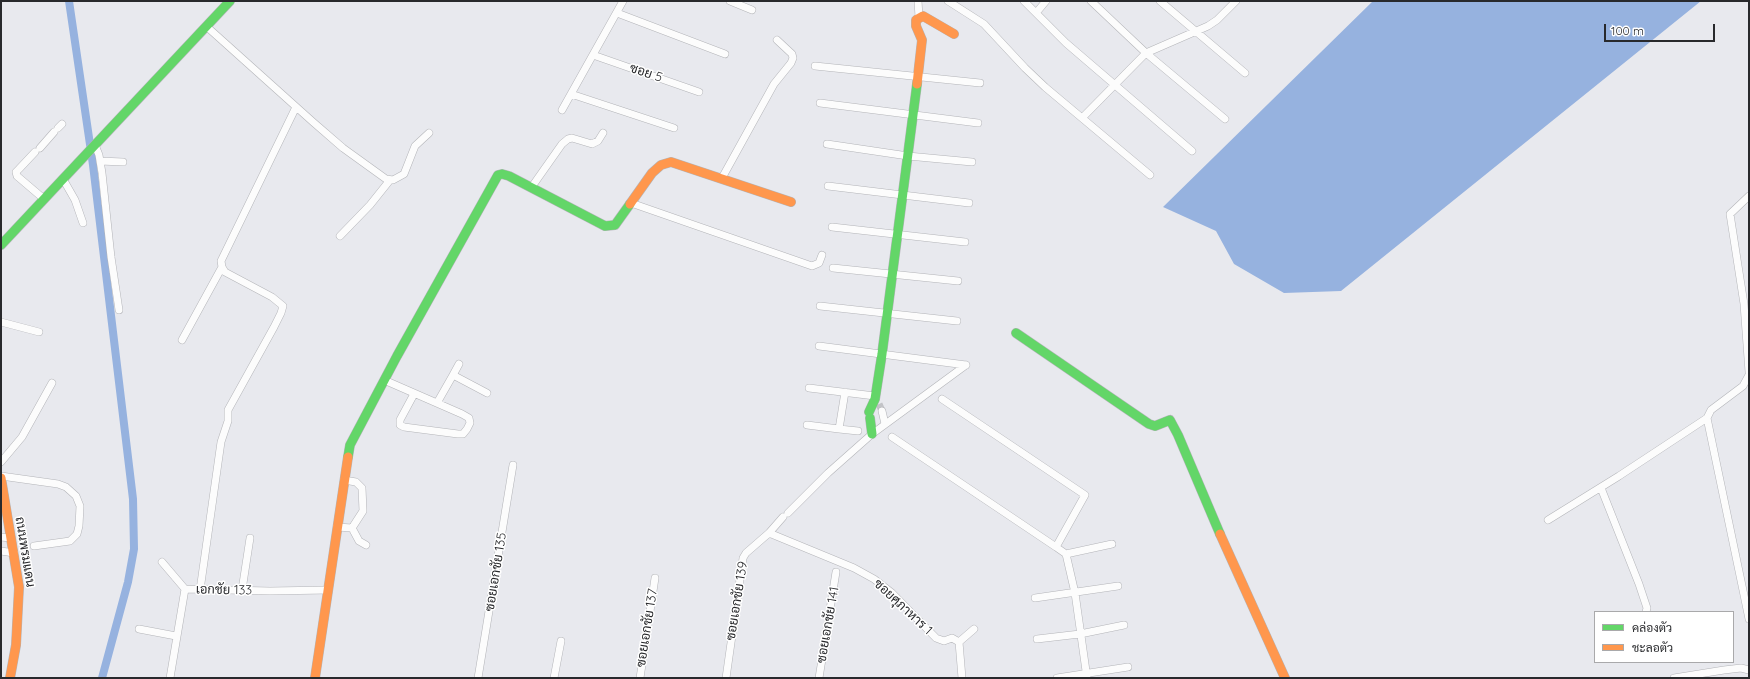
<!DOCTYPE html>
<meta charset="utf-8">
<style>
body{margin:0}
#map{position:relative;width:1750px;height:679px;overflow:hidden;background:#e8e9ee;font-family:Quicksand,Sarabun,sans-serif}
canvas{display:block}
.frame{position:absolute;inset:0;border:2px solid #28292c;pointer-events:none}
.legend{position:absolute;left:1594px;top:611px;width:140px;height:52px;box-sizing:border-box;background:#fff;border:1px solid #a9a9ab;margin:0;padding:5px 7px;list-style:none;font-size:12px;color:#28292c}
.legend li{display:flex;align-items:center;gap:8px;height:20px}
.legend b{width:20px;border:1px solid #a9a9ab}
.scale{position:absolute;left:1604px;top:24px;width:111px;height:18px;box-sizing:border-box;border:2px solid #28292c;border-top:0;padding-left:5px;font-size:12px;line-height:14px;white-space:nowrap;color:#28292c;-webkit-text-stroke:3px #fff;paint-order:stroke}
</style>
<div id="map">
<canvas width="1750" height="679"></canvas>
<div class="frame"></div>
<ul class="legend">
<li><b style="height:5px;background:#63d668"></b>คล่องตัว</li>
<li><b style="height:5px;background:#ff974d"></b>ชะลอตัว</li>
</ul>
<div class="scale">100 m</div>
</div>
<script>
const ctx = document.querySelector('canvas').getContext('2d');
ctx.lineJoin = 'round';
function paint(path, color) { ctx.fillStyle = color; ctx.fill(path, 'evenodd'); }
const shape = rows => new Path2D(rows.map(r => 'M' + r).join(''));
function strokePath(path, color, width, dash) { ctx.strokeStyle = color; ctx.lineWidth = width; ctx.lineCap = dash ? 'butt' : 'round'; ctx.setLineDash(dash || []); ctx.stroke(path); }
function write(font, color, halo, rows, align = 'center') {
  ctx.font = font + ' Quicksand,Sarabun,sans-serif'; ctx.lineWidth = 3; ctx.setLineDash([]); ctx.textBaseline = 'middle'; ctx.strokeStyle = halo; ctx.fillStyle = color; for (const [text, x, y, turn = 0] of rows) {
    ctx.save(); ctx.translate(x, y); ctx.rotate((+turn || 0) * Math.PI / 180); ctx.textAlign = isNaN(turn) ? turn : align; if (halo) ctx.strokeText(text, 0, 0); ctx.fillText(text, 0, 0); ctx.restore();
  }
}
paint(shape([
 [1373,1,1701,1,1341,291,1284,293,1234,264,1216,231,1163,207]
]), '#96b2df');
strokePath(shape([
 [69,1,93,165,133,499,134,549,128,582,102,678]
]), '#96b2df', 8);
strokePath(shape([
 [879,404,882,411]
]), '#c2c3c7', 7, [7, 3.5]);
const street = shape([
 [730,1,752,10],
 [918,1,919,17],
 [948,1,984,24,1025,68,1045,87,1150,175],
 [1024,1,1066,43,1192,151],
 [1091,1,1146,53,1225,119],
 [1160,1,1245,73],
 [617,13,725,54],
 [1036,13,1046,1],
 [206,26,313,122,343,148,386,179,393,180,404,174,415,146,429,133],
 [593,55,699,92],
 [815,66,980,83],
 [571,94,674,128],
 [820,103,978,123],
 [562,110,623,1],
 [1082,118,1146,53,1208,26,1217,20,1236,1],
 [58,128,62,124],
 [827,144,908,156,972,162],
 [95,145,99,155,102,173,111,257,119,310],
 [40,148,54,132],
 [35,152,19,169,16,172,17,176,44,199],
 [100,161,123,162],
 [722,178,774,84,791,63,793,58,792,54,777,40],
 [63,179,75,200,83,223],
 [828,186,969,203],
 [531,188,562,144,568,139,572,138,592,144,598,141,603,133],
 [1749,196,1730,214,1744,304,1749,372],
 [631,203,812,266,819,263,822,255],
 [832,227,965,242],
 [340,236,370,205,390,180],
 [833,268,958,281],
 [820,306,957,321],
 [1,322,39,332],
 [182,340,222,267],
 [819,346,966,365],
 [453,375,459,364],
 [1749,375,1743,386,1711,410,1707,418,1749,619],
 [384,380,462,414,469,418,470,423,467,429,463,434,458,434,404,427,400,425,400,420,414,394],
 [809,388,875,396],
 [437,403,453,375,487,393],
 [882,411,885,424],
 [807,425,839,429,845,392],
 [839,429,858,431],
 [892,437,1056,547,1085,495,942,399],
 [1,462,22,437,52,383],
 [1,476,58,484,66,487,76,496,80,506,79,526,77,534,70,541,34,546],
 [1601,488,1639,584,1647,608,1646,612],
 [788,513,828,473,872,434,966,365],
 [1548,520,1619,476,1707,418],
 [337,527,352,528,363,511,362,488,356,482,344,480],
 [352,528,359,541,366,545],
 [769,533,854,568,874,579,892,593,936,638,944,641,952,638,959,642],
 [1,537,10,538],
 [1056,547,1066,554,1075,593,1087,678],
 [1,551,14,553],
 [1066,554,1112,544],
 [162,562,185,589],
 [185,589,270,591,328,590],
 [200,590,221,442,228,421,228,410,274,327,281,313,283,306,272,297,225,272,222,267,221,261,296,107],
 [242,590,250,538],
 [1035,598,1118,586],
 [139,629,176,636],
 [1037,639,1080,634,1124,625],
 [959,642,962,678],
 [959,642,974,629],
 [170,678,185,589],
 [478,678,513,465],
 [554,678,561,641],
 [640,678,655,578],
 [726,678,743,558,746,553,769,533,783,517],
 [819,678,836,572],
 [1057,678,1128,667],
 [1674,678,1724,670,1741,668,1749,670]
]);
const fast = shape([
 [1,245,230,1],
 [1016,333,1149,424,1155,426,1170,420,1178,435,1220,534],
 [869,412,875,399,882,354,917,84],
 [870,418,872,434],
 [348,457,350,445,397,356,498,175,502,174,509,176,605,226,615,225,630,204]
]);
const slow = shape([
 [917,84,922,40,916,26,916,20,923,16,954,34],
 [630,204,652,173,661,165,671,162,791,202],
 [1,478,19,587,16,645,10,678],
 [1220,534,1285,678],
 [315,678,348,457]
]);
strokePath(street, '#b3b4b8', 8);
strokePath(fast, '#b3b4b8', 10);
strokePath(slow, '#b3b4b8', 10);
strokePath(street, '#fcfcfc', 7);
strokePath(fast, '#63d668', 9);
strokePath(slow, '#ff974d', 9);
write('13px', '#28292c', '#fff', [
 ["ซอย 5",646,73,19],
 ["ถนนพรมแดน",25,552,81],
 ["ซอยเอกชัย 135",496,572,-81],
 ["เอกชัย 133",224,590,1],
 ["ซอยเอกชัย 139",737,601,-81],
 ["ซอยศุภาหาร 1",903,607,43],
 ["ซอยเอกชัย 141",828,625,-80],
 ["ซอยเอกชัย 137",647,628,-81]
]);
</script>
